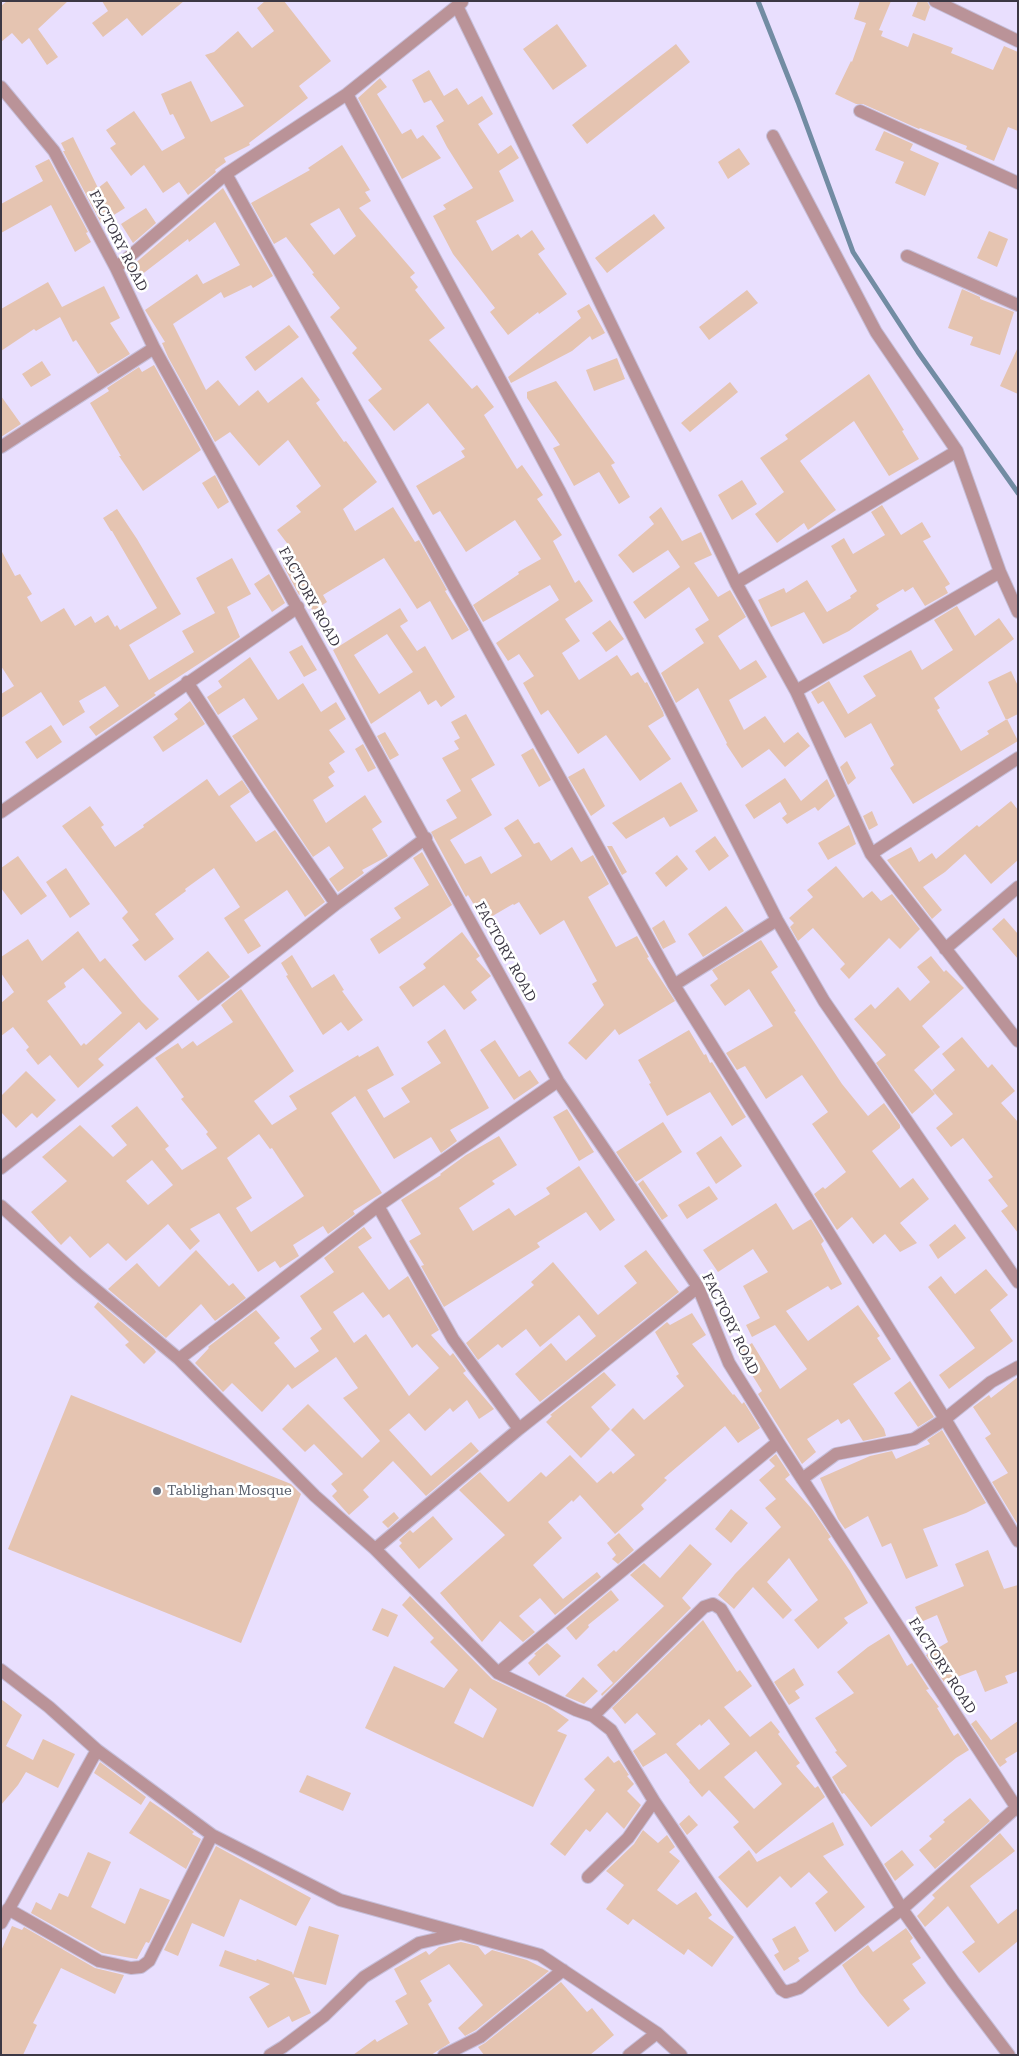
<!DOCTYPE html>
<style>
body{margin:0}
#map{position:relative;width:1019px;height:2056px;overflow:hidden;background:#e9dffe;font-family:"Roboto Serif",serif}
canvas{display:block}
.frame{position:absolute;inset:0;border:2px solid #3c3844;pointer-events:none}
</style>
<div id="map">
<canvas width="1019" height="2056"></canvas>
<div class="frame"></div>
</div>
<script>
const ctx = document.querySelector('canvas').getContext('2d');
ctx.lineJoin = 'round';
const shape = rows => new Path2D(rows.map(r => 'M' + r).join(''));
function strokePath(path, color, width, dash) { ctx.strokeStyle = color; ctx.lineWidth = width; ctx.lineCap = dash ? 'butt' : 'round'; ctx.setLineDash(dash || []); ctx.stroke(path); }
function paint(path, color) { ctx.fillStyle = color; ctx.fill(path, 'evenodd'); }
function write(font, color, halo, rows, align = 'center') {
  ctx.font = font + ' "Roboto Serif",serif'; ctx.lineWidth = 5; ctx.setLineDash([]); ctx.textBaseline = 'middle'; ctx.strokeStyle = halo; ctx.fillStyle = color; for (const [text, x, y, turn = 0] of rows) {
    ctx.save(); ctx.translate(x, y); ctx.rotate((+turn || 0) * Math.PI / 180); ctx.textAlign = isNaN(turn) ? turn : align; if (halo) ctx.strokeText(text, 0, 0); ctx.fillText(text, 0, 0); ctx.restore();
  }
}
strokePath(shape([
 [758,1,798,102,853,252,918,352,1018,493]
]), '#728ca3', 5);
paint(shape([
 [7,1,68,1,38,29,58,57,47,65,29,38,22,44,12,33,1,42,1,6],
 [102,1,184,1,142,36,127,18,103,37,92,23,108,11],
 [265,1,284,1,331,61,299,86,308,98,249,143,250,145,224,158,226,162,215,170,216,172,188,195,179,182,163,193,144,165,131,176,110,148,116,144,106,130,134,111,162,151,185,138,173,114,170,115,161,94,191,81,211,122,244,106,205,55,214,52,238,31,252,48,274,31,257,8],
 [860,1,891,1,879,30,883,31,881,36,908,47,913,33,953,48,951,53,993,70,1004,46,1018,52,1018,131,1008,127,994,161,966,149,967,146,920,128,919,129,863,104,856,104,835,94,851,61,852,62,866,23,854,19],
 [918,1,927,1,930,7,925,21,912,16],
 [557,24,587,66,553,90,523,49],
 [676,44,690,62,587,144,572,125],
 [429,70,444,96,457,88,468,105,482,96,493,114,478,124,498,154,511,145,519,158,499,171,514,201,476,221,492,251,518,234,521,238,532,230,545,249,538,254,567,294,539,314,538,312,508,335,490,312,495,308,453,254,433,216,446,209,443,205,473,188,447,147,436,126,444,121,431,100,424,103,412,80],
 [380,78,387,87,377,94,402,134,411,129,417,139,423,135,441,158,402,179,358,98],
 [884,131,913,144,910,150,939,163,925,196,895,183,904,162,875,150],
 [73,137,98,188,107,181,125,208,101,223,63,151,65,151,61,143],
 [342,145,370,190,365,192,371,201,359,208,415,273,410,277,418,287,415,290,445,328,429,340,472,389,477,385,494,407,484,415,517,469,522,465,543,495,537,499,562,535,553,541,575,583,579,580,593,601,565,619,580,641,562,653,579,680,617,655,631,676,638,672,645,683,647,682,663,712,664,716,648,726,671,759,640,781,606,735,578,754,548,710,541,715,523,683,534,676,519,654,508,661,496,643,559,600,550,585,483,622,473,605,519,574,518,572,541,559,515,520,466,552,440,511,433,515,416,486,465,457,461,451,465,449,428,403,394,431,368,400,382,389,352,353,357,348,330,317,340,308,312,274,314,273,286,237,274,244,251,203,310,170,308,168],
 [339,208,356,236,334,255,310,224],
 [739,148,750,164,728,179,718,162],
 [49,159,88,232,86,233,91,242,75,252,51,205,1,233,1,204,43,181,35,166],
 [223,188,273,276,253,288,251,285,224,298,221,292,173,324,206,390,218,380,239,406,258,390,268,403,302,377,320,400,316,403,344,442,346,441,377,482,343,509,355,531,393,507,415,542,419,540,447,590,445,591,469,630,452,640,430,601,417,609,384,558,323,595,327,602,313,611,302,593,299,595,283,565,289,562,285,556,293,551,277,530,301,512,296,506,321,486,288,440,259,466,230,432,215,442,168,357,162,343,165,342,145,310,197,274,203,284,240,265,215,222,189,242,188,239,132,282,126,271],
 [146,208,156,223,133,243,121,224],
 [654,214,665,228,607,273,595,258],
 [989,231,1008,239,997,267,977,258],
 [48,282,62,307,104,286,120,318,110,323,130,354,98,374,76,340,73,342,60,317,36,331,34,329,1,351,1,309],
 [962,289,980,297,980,299,1014,312,1000,355,970,345,973,337,948,328],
 [747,290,758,303,709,340,699,327],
 [589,304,605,333,592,340,590,336,572,351,511,383,508,377,581,318,577,311],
 [289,325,299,337,255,371,245,357],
 [1018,347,1018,394,1000,386],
 [617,358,625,379,594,391,586,370],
 [42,361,51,375,31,387,22,374],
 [154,365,201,450,143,491,119,456,121,456,90,403,109,391,107,388,139,367,142,372],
 [869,374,904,430,902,431,919,459,889,476,854,421,800,461,836,510,808,530,804,523,777,543,755,514,784,492,760,458,788,439,785,435],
 [556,381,615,463,611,465,630,497,619,504,599,472,574,486,553,448,560,445,527,398,527,392],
 [730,382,738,392,690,432,681,423],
 [1,396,21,424,1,437],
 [215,475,229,502,218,509,202,483],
 [742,480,757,504,732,520,718,495],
 [882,505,901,535,922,522,931,537,923,541,950,584,945,587,948,593,925,606,913,587,905,592,903,589,876,605,879,609,849,631,823,644,804,612,771,627,758,600,784,588,786,593,807,580,827,612,851,598,850,596,857,591,831,546,844,538,853,554,885,535,871,512],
 [661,507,682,541,701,532,712,555,694,563,718,597,730,590,746,617,718,636,740,670,756,660,767,677,729,700,744,730,765,716,784,743,798,732,810,746,785,767,769,749,742,768,726,744,727,743,698,688,676,703,661,673,704,643,695,629,709,620,689,587,645,619,633,602,680,567,668,550,633,573,618,555,654,524,649,517],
 [117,509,137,539,181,614,129,645,149,680,194,652,182,631,215,613,196,578,232,558,251,594,227,607,240,637,154,693,156,695,96,736,89,727,119,706,105,686,79,701,85,712,63,726,41,692,1,718,1,694,14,686,1,666,1,550,15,576,20,574,32,594,27,597,41,622,64,608,75,626,91,616,95,623,108,615,115,627,117,625,120,630,157,608,112,531,111,531,103,518],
 [269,574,285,603,272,612,254,584],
 [957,606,975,636,999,618,1014,639,934,698,940,708,937,710,961,751,989,734,987,731,1007,719,1018,741,913,804,890,768,894,765,871,723,845,738,823,701,818,704,811,692,829,681,848,714,876,696,863,676,911,650,922,670,953,650,934,620],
 [400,608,408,621,400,626,417,651,425,646,455,697,441,707,436,700,428,705,420,691,371,724,333,650],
 [387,634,413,672,379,694,354,655],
 [610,620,624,639,606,652,592,633],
 [302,645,317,670,304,677,289,652],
 [250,657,278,700,303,683,321,712,336,702,346,719,329,730,345,752,329,763,335,772,328,777,334,786,313,800,326,823,365,795,382,822,372,829,388,856,362,870,364,873,338,892,329,879,344,868,329,846,313,857,232,736,258,719,244,698,218,715,207,697,222,687,218,681],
 [1011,671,1018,686,1018,714,1006,720,988,682],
 [190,701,205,724,163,752,153,737,178,719,174,714],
 [466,714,495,765,471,779,492,815,450,840,465,864,481,856,491,874,522,856,504,828,518,819,534,844,539,842,551,861,572,847,581,862,593,855,609,884,588,897,616,947,637,936,649,957,647,958,675,1001,619,1035,615,1029,586,1060,568,1043,604,1005,592,984,597,981,564,920,540,935,519,902,514,905,513,904,484,921,468,895,466,897,431,832,457,818,446,800,461,791,442,758,459,749,454,741,460,738,451,722],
 [51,725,62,742,37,759,25,742],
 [385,732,399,755,390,760,377,736],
 [363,744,376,768,368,772,355,749],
 [533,748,551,780,539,787,521,755],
 [847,761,856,778,848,785,840,767],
 [584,768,605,806,591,816,568,777],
 [785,778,801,801,827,779,835,796,818,811,815,807,787,824,782,818,787,814,780,802,754,819,745,805],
 [207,779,219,796,242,780,250,792,230,806,256,842,275,830,325,902,305,917,287,890,244,920,261,946,248,954,224,918,240,907,214,868,185,889,186,891,155,914,174,939,145,961,132,945,139,940,122,918,128,912,62,826,90,806,104,825,101,827,115,847,144,827,143,825],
 [681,782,698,811,670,827,664,817,626,839,612,823],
 [1011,801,1018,810,1018,860,991,884,965,854,945,872,923,887,942,910,932,919,887,860,911,847,919,862,932,853,936,859,977,825,979,827],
 [872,811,878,825,869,830,863,816],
 [849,825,856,844,828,860,818,843],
 [715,836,729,856,709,871,695,851],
 [607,846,612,846,627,872,622,875],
 [422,852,452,905,379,954,370,939,401,918,394,908,429,885,413,858],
 [677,855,688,869,666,887,655,873],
 [18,856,47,896,21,915,1,888,1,868],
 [836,866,863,898,872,891,881,901,892,894,920,929,900,949,889,938,849,979,840,969,845,964,813,928,798,941,790,927,794,923,789,918,813,897,807,890],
 [66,868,90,904,70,918,46,882],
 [726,906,744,931,703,957,688,934],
 [1004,918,1018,934,1018,959,992,929],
 [664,920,676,942,663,949,652,928],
 [78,931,100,962,105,958,142,1002,159,1019,146,1030,139,1022,98,1059,104,1065,78,1088,50,1055,38,1065,26,1050,29,1047,13,1027,1,1036,1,1003,14,992,1,973,1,957,28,939,42,961],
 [83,968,122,1013,86,1045,84,1043,81,1046,47,1001,66,987,64,983],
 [462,932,480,956,476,959,491,976,471,992,477,1000,464,1010,444,985,413,1007,399,987,426,968,423,964],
 [761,940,778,967,771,972,796,1011,794,1012,842,1084,868,1116,884,1103,900,1125,900,1128,872,1151,900,1188,913,1178,929,1199,900,1223,917,1243,900,1252,885,1234,873,1244,852,1217,837,1230,814,1194,823,1187,825,1189,846,1172,812,1124,828,1112,802,1075,766,1099,745,1066,737,1070,726,1053,773,1026,749,989,725,1006,710,985,718,979,712,970],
 [208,951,230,977,198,1001,178,976],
 [292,955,312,988,334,974,344,990,342,991,363,1020,348,1031,341,1022,323,1035,286,976,288,975,281,963],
 [931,956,944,972,946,970,964,988,922,1026,940,1047,914,1070,935,1094,912,1114,876,1063,886,1055,854,1019,871,1004,875,1009,898,987,910,1001,930,982,917,967],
 [241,989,294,1071,254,1101,272,1125,297,1109,289,1096,358,1055,359,1057,378,1046,394,1075,367,1090,384,1118,410,1102,401,1088,441,1063,427,1042,445,1029,489,1108,450,1130,457,1141,441,1153,431,1137,394,1159,355,1096,331,1113,382,1193,353,1211,355,1214,328,1234,323,1226,293,1245,299,1256,280,1268,275,1261,258,1272,219,1213,190,1229,200,1241,190,1250,168,1224,126,1261,108,1243,90,1258,70,1236,61,1245,31,1212,67,1181,42,1157,80,1125,113,1157,127,1145,111,1126,137,1106,169,1146,165,1149,182,1170,217,1148,206,1134,208,1132,181,1099,184,1097,155,1058,178,1043,182,1049,193,1041,197,1046,233,1022,221,1005],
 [259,1134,270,1149,272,1148,304,1196,251,1232,236,1208,252,1198,227,1158],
 [152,1160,173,1185,148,1205,126,1181],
 [689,1030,704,1055,706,1054,710,1063,712,1062,746,1117,732,1126,710,1092,667,1116,649,1084,651,1083,638,1060],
 [962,1037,988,1068,992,1064,1015,1091,1001,1103,1018,1122,1018,1233,1001,1211,1008,1206,988,1180,993,1177,963,1138,951,1147,936,1128,953,1114,932,1090,955,1070,942,1054],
 [495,1040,519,1077,530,1070,539,1083,514,1100,480,1050],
 [26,1071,56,1100,37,1118,32,1113,16,1128,1,1112,1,1096],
 [567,1109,594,1152,579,1161,553,1117],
 [663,1122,682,1152,636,1182,616,1152],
 [499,1136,517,1165,492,1181,495,1184,459,1208,473,1231,509,1208,515,1216,550,1194,546,1188,579,1166,615,1220,600,1231,586,1212,537,1243,540,1247,444,1307,421,1266,424,1265,409,1241,421,1234,401,1200,441,1175,440,1174,466,1155],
 [721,1136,742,1166,716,1184,696,1153],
 [643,1180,668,1216,662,1220,638,1184],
 [709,1186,718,1199,687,1219,678,1205],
 [776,1203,793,1230,811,1219,824,1241,821,1244,842,1284,831,1290,828,1286,786,1311,808,1341,858,1305,880,1336,877,1338,891,1359,853,1384,884,1429,886,1436,863,1441,849,1419,841,1424,838,1419,807,1439,816,1452,802,1464,758,1394,762,1391,738,1352,752,1343,780,1389,807,1369,775,1325,752,1337,746,1325,760,1318,743,1286,768,1272,753,1249,718,1272,703,1250],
 [955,1224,966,1238,938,1259,929,1245],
 [364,1227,372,1238,358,1247,389,1290,408,1276,439,1330,431,1335,450,1356,453,1353,466,1371,463,1373,494,1409,479,1419,467,1400,453,1412,450,1408,425,1431,409,1413,389,1430,431,1476,471,1442,479,1451,426,1496,393,1461,363,1490,369,1497,349,1515,332,1496,337,1491,331,1484,343,1474,314,1444,305,1452,282,1429,308,1404,362,1458,380,1441,343,1398,358,1388,336,1357,292,1389,288,1384,262,1412,232,1383,223,1392,195,1363,209,1348,208,1347,256,1310,280,1338,274,1343,295,1368,319,1351,310,1338,322,1329,300,1296,334,1272,324,1258],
 [363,1292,383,1318,389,1314,412,1348,417,1344,439,1368,409,1396,366,1334,354,1343,333,1312],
 [196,1250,229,1286,233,1283,246,1298,215,1321,201,1304,166,1338,108,1289,137,1263,159,1287],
 [646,1250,679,1292,540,1402,515,1374,551,1343,566,1361,596,1336,579,1315,540,1347,526,1329,502,1348,498,1344,478,1360,466,1343,534,1285,531,1282,553,1262,598,1315,637,1283,624,1266],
 [986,1269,1008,1295,990,1310,1013,1341,949,1389,939,1375,975,1348,928,1287,941,1276,955,1294],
 [98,1302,154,1349,156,1352,144,1364,125,1345,129,1342,94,1307],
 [692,1313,706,1335,692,1344,733,1395,734,1394,742,1404,744,1402,760,1428,738,1443,725,1426,664,1478,667,1480,641,1505,644,1509,615,1534,580,1495,573,1502,572,1500,548,1522,562,1538,533,1565,563,1599,597,1572,601,1577,555,1615,540,1598,519,1616,535,1632,523,1642,500,1621,482,1642,440,1593,505,1535,459,1490,480,1472,508,1502,510,1501,541,1472,546,1477,570,1455,597,1483,611,1471,613,1474,635,1455,611,1430,633,1408,644,1420,684,1386,676,1376,679,1374,655,1332,667,1322,670,1325],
 [604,1372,616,1385,591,1407,610,1429,581,1458,546,1422,552,1416,550,1415],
 [1018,1377,1018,1525,992,1482,1008,1473,985,1438,991,1434,973,1407,989,1395,991,1398],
 [910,1381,934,1417,918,1427,894,1393],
 [71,1395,291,1484,301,1494,241,1643,8,1549],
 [942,1430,986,1503,966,1513,923,1529,938,1566,906,1579,891,1543,882,1547,868,1516,845,1529,838,1519,820,1478,870,1456,892,1451,896,1459,930,1444,927,1440],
 [776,1454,790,1475,785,1479,812,1509,831,1537,828,1539,850,1571,868,1603,844,1618,848,1623,818,1649,794,1620,818,1600,789,1558,767,1582,792,1610,783,1619,753,1587,734,1609,718,1595,735,1574,781,1527,765,1508,776,1499,759,1480,775,1466,769,1460],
 [731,1509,748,1523,731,1543,715,1529],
 [394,1512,399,1518,388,1528,382,1522],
 [433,1516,453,1539,419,1569,399,1546,402,1543,399,1540,410,1530,413,1533],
 [619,1533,634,1550,618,1564,612,1559,616,1555,607,1543],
 [690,1544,712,1564,682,1598,691,1608,602,1696,601,1694,613,1683,597,1665,614,1650,616,1652,664,1606,630,1575,644,1563,660,1578],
 [988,1550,1004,1589,1018,1585,1018,1671,1005,1676,1008,1683,985,1692,976,1670,944,1682,926,1655,948,1642,937,1615,921,1622,915,1607,964,1586,955,1564],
 [611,1590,619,1600,588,1625,589,1627,576,1640,566,1628],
 [410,1596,492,1679,547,1705,569,1720,557,1731,567,1735,533,1807,365,1728,394,1666,444,1688,458,1670,430,1642,434,1638,402,1605],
 [470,1688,497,1709,483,1738,454,1723],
 [382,1608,398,1615,388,1637,372,1630],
 [703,1620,737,1672,740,1670,752,1686,724,1707,750,1737,771,1721,780,1732,778,1734,800,1763,796,1766,815,1788,818,1786,825,1797,756,1854,733,1827,739,1822,709,1790,702,1797,689,1782,690,1781,666,1753,643,1767,633,1751,656,1734,637,1713,625,1724,612,1708],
 [709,1719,730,1744,699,1770,676,1744,700,1724,701,1726],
 [756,1751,782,1784,754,1809,724,1777],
 [889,1634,907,1666,912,1663,929,1689,926,1690,939,1707,937,1708,954,1736,958,1733,969,1750,956,1758,871,1827,844,1793,842,1794,832,1777,847,1766,835,1752,837,1751,815,1718,854,1693,837,1672,868,1647],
 [547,1643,561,1656,539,1676,528,1663,536,1655,534,1654],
 [794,1668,804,1685,795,1691,800,1698,789,1705,774,1682],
 [583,1677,598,1691,584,1704,565,1696],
 [1,1699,22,1715,6,1746,33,1760,43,1739,75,1754,58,1788,26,1772,18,1785,1,1805],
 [976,1720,991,1740,1018,1721,1018,1751,1005,1759,1007,1762,1000,1767,971,1724],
 [608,1756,614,1763,619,1760,629,1775,627,1776,634,1784,627,1791,641,1805,624,1829,607,1812,590,1832,586,1829,565,1856,550,1844,595,1790,584,1779],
 [100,1762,146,1797,141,1805,94,1773],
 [307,1775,351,1793,343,1811,299,1792],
 [970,1798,990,1821,935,1869,919,1850,932,1839,929,1836,945,1822,943,1820],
 [150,1801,169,1814,194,1832,192,1834,201,1839,186,1869,129,1833],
 [689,1815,698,1825,687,1835,679,1824],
 [833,1822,844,1845,823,1856,865,1907,835,1932,815,1903,828,1892,809,1872,791,1888,780,1876,747,1908,718,1877,749,1850,757,1862],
 [643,1830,658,1843,667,1835,675,1847,669,1852,680,1861,657,1890,677,1905,696,1892,712,1915,708,1918,734,1937,712,1967,688,1949,684,1955,633,1919,628,1925,606,1909,624,1885,606,1871,634,1844],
 [1000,1833,1015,1851,970,1886,998,1924,1018,1908,1018,1941,979,1973,962,1952,975,1942,948,1906,925,1927,917,1916,935,1898,932,1895],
 [216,1846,311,1898,296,1926,240,1899,224,1937,192,1923,178,1956,164,1950],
 [902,1850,914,1865,895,1881,884,1864],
 [88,1852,111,1862,91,1907,125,1924,140,1888,170,1900,149,1943,146,1942,137,1959,102,1953,31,1913,36,1902,51,1910,59,1893,68,1897],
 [12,1926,22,1930,24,1927,95,1968,124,1975,115,1994,61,1968,33,2023,37,2025,23,2055,1,2055,1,1951],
 [309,1926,339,1935,326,1985,294,1977,311,2013,292,2022,289,2016,268,2028,249,1997,270,1984,219,1966,225,1950,256,1961,257,1959,292,1972,293,1975],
 [795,1926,809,1951,798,1958,800,1961,784,1971,774,1955,779,1952,772,1939],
 [906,1928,913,1938,910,1941,921,1958,912,1964,926,1983,903,2000,910,2009,888,2027,860,1993,842,1965,868,1945,873,1952],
 [461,1942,478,1946,485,1955,492,1950,527,1960,549,1971,476,2030,465,2036,458,2028,483,2005,449,1964,420,1981,432,2001,428,2004,450,2043,431,2055,353,2055,375,2039,377,2042,408,2024,395,2001,407,1994,394,1969,426,1951,429,1955,439,1947],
 [561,1982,587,2012,592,2008,614,2035,590,2055,484,2055,478,2047,485,2043]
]), '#e5c4b1');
const minor = shape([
 [935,1,1018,41],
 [457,6,736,583,796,691,871,854,1018,1041],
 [1,87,54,151,116,268,154,348,558,1081,698,1287,729,1363,778,1442,1018,1810],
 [347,94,559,490,777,920,824,1001,1018,1282],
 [860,111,1018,183],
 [773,136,876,332,957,451,1000,572,1018,612],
 [226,174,674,985,945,1419,1018,1541],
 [907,256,1018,305],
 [116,268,226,174,347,94,462,2],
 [1,447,154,348],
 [736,583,957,451],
 [187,682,259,792,336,904],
 [796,691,1000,572],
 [1,812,298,607],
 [871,854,1018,758],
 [945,949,1018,887],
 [674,985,777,920],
 [1,1168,336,904,426,838],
 [1,1206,77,1274,179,1359,315,1496,375,1549,498,1673,576,1710,593,1716,611,1730,654,1801,781,1989,786,1992,799,1988,902,1909,1016,1808],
 [378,1206,453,1339,519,1429],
 [179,1359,378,1206,558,1081],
 [802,1479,836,1454,914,1439,945,1419,991,1382,1018,1367],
 [375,1549,519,1429,698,1287],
 [1,1670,49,1707,97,1750,212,1835,340,1900,540,1955,657,2033,681,2055],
 [498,1673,778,1442],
 [593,1716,704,1607,713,1604,721,1609,902,1909,953,1981,1009,2055],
 [588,1877,628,1838,654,1801],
 [8,1909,99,1961,131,1968,141,1967,149,1961,212,1835],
 [1,1923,97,1750],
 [270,2055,283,2047,324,2016,364,1977,419,1943,458,1934],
 [444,2055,480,2037,563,1970],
 [629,2055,657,2033]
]);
strokePath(minor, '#c6bed9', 14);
strokePath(minor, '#ba9398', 12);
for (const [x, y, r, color] of [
 [157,1491,5,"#6b7280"]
]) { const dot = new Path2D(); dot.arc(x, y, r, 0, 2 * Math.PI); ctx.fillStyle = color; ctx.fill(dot); strokePath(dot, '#fff', 2); }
write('14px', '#3c3844', '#fff', [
 ["FACTORY ROAD",118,241,63],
 ["FACTORY ROAD",309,597,61],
 ["FACTORY ROAD",505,952,61],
 ["FACTORY ROAD",730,1324,64],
 ["FACTORY ROAD",942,1666,57]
]);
write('14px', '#5b616d', '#fff', [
 ["Tablighan Mosque",167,1491]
], 'left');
</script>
